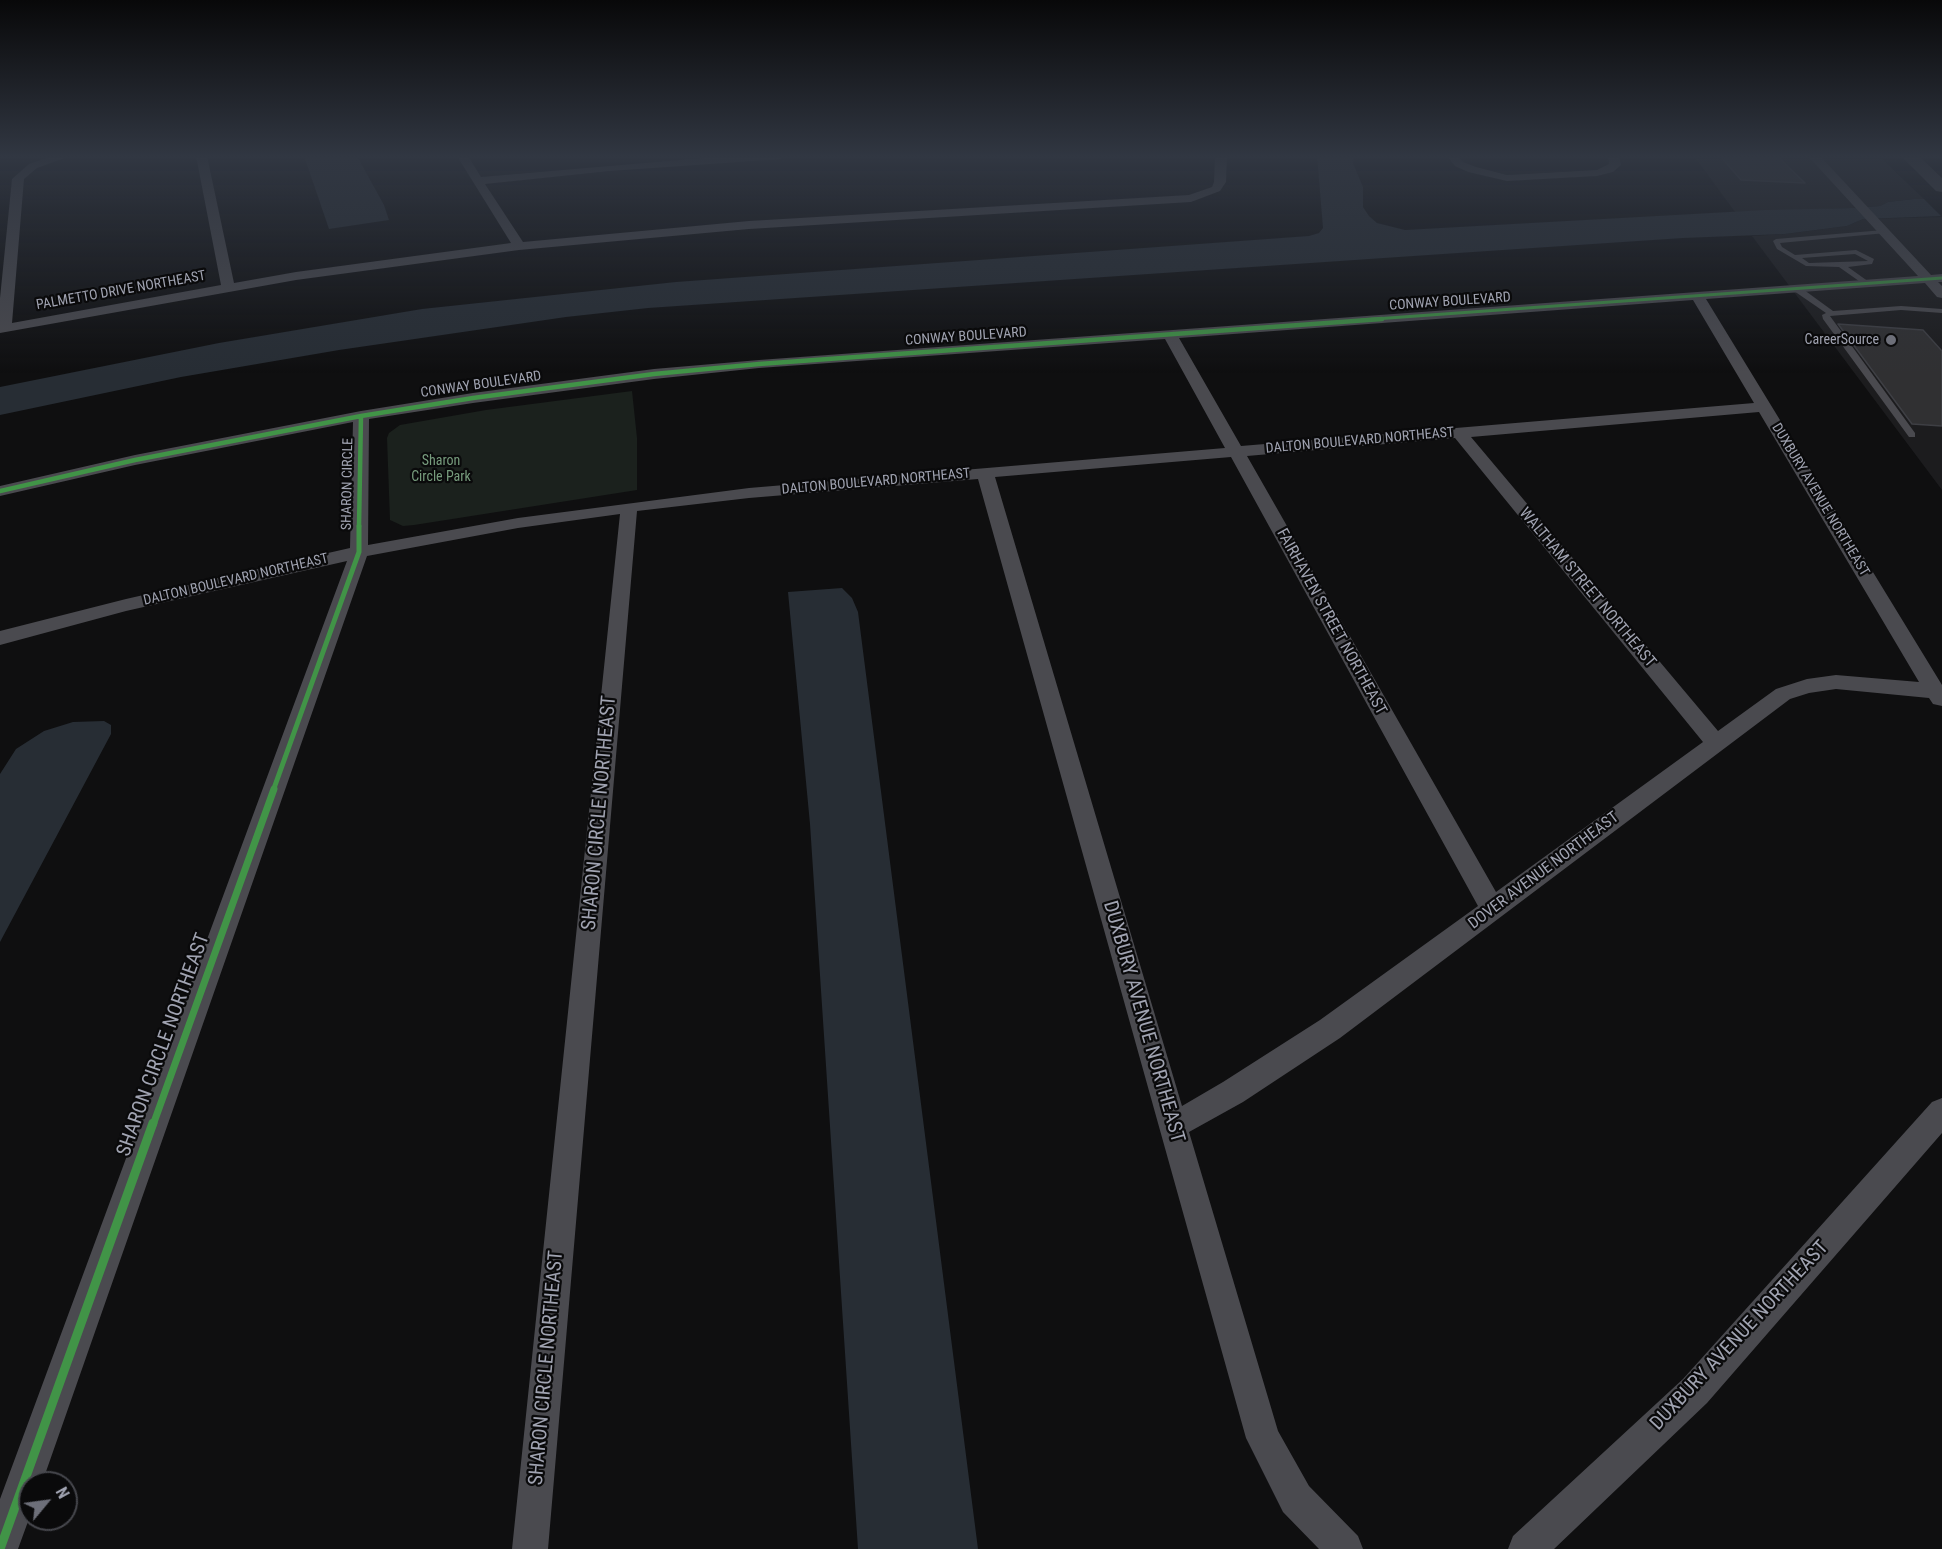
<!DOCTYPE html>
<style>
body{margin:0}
#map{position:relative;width:1942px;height:1549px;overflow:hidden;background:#0f0f10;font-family:"Roboto Condensed",sans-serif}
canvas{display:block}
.north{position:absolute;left:18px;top:1471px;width:60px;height:60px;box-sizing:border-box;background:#0a0a0b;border:2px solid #46474d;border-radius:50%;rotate:61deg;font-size:16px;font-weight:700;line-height:24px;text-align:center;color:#a0a3b1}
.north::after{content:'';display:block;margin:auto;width:21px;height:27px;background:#6d6f79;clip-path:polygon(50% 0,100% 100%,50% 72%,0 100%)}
</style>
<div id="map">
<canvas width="1942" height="1549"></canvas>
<div class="north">N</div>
</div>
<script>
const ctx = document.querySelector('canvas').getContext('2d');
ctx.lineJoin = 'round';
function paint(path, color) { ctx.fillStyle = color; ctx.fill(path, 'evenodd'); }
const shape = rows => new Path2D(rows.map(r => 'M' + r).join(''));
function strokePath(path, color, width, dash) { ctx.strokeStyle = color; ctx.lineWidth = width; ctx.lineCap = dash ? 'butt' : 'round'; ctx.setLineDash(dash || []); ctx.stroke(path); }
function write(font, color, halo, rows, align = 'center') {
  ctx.font = font + ' "Roboto Condensed",sans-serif'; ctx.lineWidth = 4.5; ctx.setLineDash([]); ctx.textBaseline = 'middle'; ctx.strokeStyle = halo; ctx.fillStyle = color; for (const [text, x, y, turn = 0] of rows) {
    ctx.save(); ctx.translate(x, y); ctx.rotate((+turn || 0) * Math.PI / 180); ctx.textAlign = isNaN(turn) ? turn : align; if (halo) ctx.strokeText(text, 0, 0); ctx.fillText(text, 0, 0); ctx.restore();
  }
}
paint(shape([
 [1694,156,1879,156,1924,199,1914,199,1888,202,1880,206,1853,208,1735,212],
 [1942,217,1942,490,1752,236,1785,234,1847,226,1863,219]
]), '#1c1c1e');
paint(shape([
 [632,391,637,438,637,490,414,525,403,526,390,520,387,438,389,433,400,425,486,410]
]), '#1b211d');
paint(shape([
 [304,156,357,156,384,205,389,220,329,229],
 [1317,156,1354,156,1353,163,1363,187,1363,207,1369,216,1377,223,1405,230,1765,210,1853,208,1880,206,1888,202,1914,199,1924,199,1941,216,1863,219,1847,226,1785,234,1683,238,1443,254,648,308,566,317,339,350,181,377,0,415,0,387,219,343,422,309,676,282,1309,236,1319,233,1323,228],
 [842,588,852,598,858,612,978,1549,858,1549,810,824,788,592],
 [104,721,111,725,111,734,0,942,0,774,16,749,44,731,73,722]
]), '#272d34');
const building = shape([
 [1720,156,1778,157,1805,183,1741,180,1720,156],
 [1838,324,1923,330,1942,351,1942,426,1912,424,1838,324]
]);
paint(building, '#303032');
strokePath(building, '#3e3f44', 1.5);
paint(shape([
 [1884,230,1886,231,1886,233,1780,243,1782,247,1795,255,1856,250,1874,259,1872,264,1848,267,1869,282,1869,286,1866,286,1839,267,1806,266,1777,249,1773,241,1776,239,1884,230],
 [1855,254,1868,261,1809,263,1802,258,1855,254],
 [1794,287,1800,287,1833,311,1901,306,1942,309,1942,313,1901,310,1830,316,1915,433,1915,437,1909,437,1823,319,1822,315,1826,313,1794,291,1794,287]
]), '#4a4a4f');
paint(shape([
 [52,156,70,156,37,168,24,179,12,323,221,285,196,156,207,156,234,283,296,272,511,243,457,156,468,156,481,177,727,156,786,156,781,159,610,171,485,184,523,242,749,221,1189,195,1212,187,1214,182,1215,156,1227,156,1226,182,1220,191,1191,202,749,229,519,250,296,280,0,333,0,298,12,179,29,164,52,156],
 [1447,156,1458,156,1463,162,1476,167,1507,175,1597,170,1609,164,1608,156,1619,156,1621,165,1613,172,1597,176,1507,181,1468,172,1455,166,1447,156],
 [1808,156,1820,156,1931,275,1942,274,1942,282,1938,282,1942,286,1942,298,1937,297,1925,283,1706,299,1942,685,1942,706,1933,704,1929,698,1836,689,1809,693,1790,699,1340,1038,1243,1102,1189,1132,1278,1431,1309,1486,1358,1536,1363,1549,1319,1549,1283,1512,1246,1438,978,479,749,498,637,511,548,1549,512,1549,620,514,518,528,367,556,42,1483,30,1483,30,1516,18,1549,0,1549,0,1499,347,561,126,611,0,645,0,631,126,599,350,548,353,422,135,465,0,496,0,486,135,455,361,411,473,393,654,369,759,360,1918,276,1808,156],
 [1693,300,1754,403,1241,446,1179,338,1693,300],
 [1165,339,1225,448,749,488,518,518,368,545,369,419,473,403,654,379,759,368,1165,339],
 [1759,412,1919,682,1836,675,1807,679,1776,689,1718,731,1471,437,1759,412],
 [1455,438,1703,742,1496,892,1247,456,1455,438],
 [1231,457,1478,906,1320,1020,1223,1082,1182,1106,995,477,1231,457],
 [1942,1098,1942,1133,1707,1403,1554,1549,1508,1549,1513,1536,1683,1379,1932,1102,1942,1098]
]), '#4a4a4f');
paint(shape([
 [1901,156,1919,156,1942,178,1942,192,1936,191,1901,156]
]), '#46464a');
strokePath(shape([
 [1361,320,1942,278]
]), '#419447', 3);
strokePath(shape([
 [0,491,135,460,361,416,473,398,654,374,759,364,1382,319],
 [359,527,361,416]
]), '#419447', 4.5);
strokePath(shape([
 [273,791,359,552,359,526]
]), '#419447', 5);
strokePath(shape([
 [153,1125,274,789]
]), '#419447', 7);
strokePath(shape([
 [0,1549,153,1123]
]), '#419447', 9);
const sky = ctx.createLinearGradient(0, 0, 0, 373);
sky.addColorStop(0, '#080809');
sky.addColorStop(0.42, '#313742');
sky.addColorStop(1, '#31374200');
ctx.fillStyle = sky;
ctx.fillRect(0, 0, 1942, 373);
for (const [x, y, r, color] of [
 [1891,340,6,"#6d6f79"]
]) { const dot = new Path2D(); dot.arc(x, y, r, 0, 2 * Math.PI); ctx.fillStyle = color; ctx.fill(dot); strokePath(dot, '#0a0a0b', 2); }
write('14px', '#a0a3b1', '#0a0a0b', [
 ["PALMETTO DRIVE NORTHEAST",121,291,-10],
 ["CONWAY BOULEVARD",1450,302,-4],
 ["CONWAY BOULEVARD",966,337,-4],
 ["CONWAY BOULEVARD",481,385,-8],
 ["DALTON BOULEVARD NORTHEAST",1360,441,-5],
 ["DALTON BOULEVARD NORTHEAST",876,482,-5],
 ["SHARON CIRCLE",348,484,-89],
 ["DUXBURY AVENUE NORTHEAST",1820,500,59],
 ["DALTON BOULEVARD NORTHEAST",236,580,-13]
]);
write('14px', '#a0a3b1', '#0a0a0b', [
 ["CareerSource",1879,340]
], 'right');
write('14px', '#779c7d', '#0a0a0b', [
 ["Sharon",441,461],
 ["Circle Park",441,477]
]);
write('16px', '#a0a3b1', '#0a0a0b', [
 ["WALTHAM STREET NORTHEAST",1587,588,50],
 ["FAIRHAVEN STREET NORTHEAST",1331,622,61],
 ["DOVER AVENUE NORTHEAST",1544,871,-37]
]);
write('20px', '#a0a3b1', '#0a0a0b', [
 ["SHARON CIRCLE NORTHEAST",600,813,-85],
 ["DUXBURY AVENUE NORTHEAST",1143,1022,74],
 ["SHARON CIRCLE NORTHEAST",164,1045,-70],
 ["DUXBURY AVENUE NORTHEAST",1740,1336,-47],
 ["SHARON CIRCLE NORTHEAST",547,1368,-85]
]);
</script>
